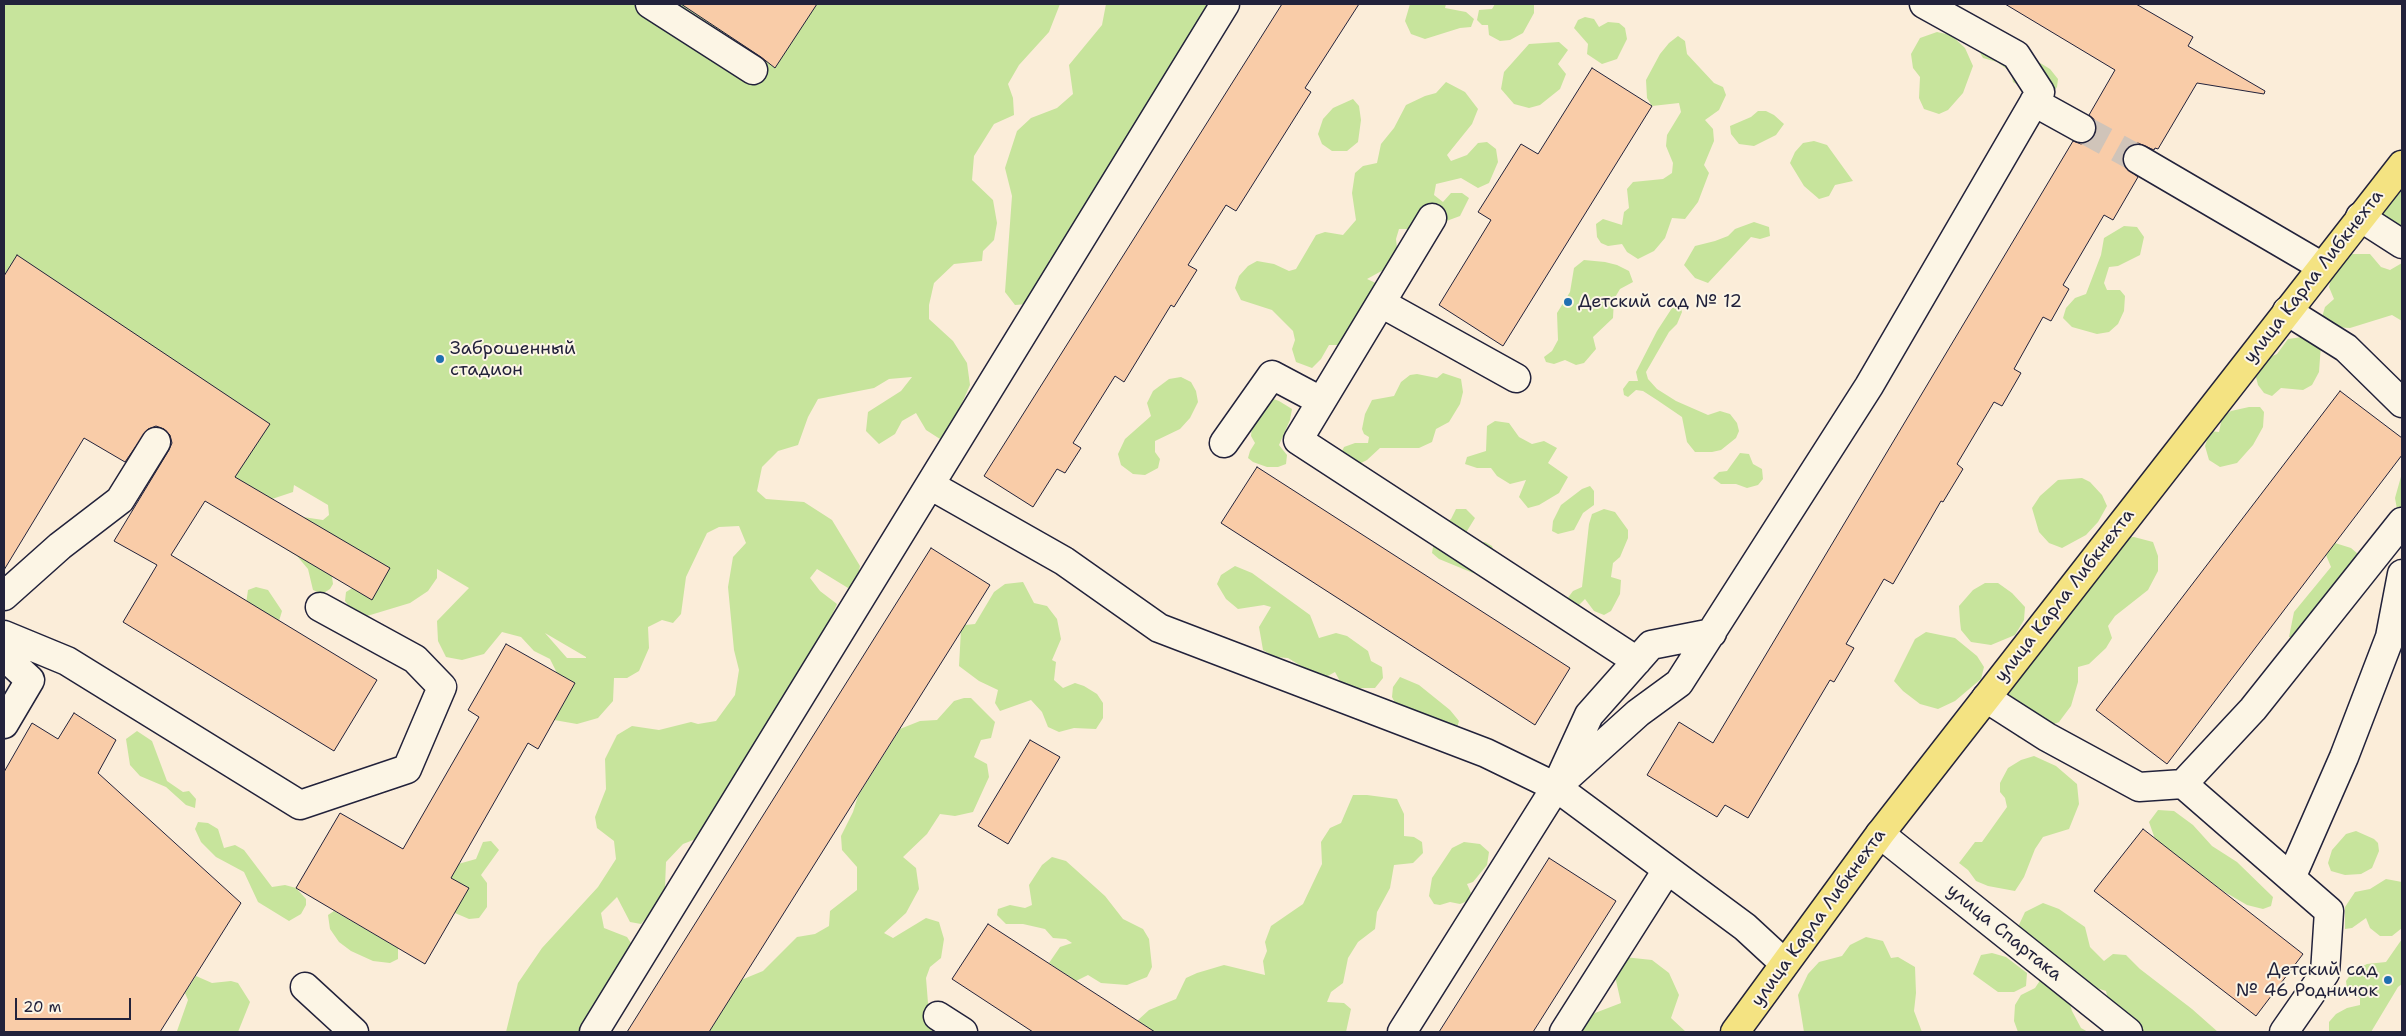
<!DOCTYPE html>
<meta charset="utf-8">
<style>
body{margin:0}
#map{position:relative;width:2406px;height:1036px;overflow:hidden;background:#fbedd9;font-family:"Shantell Sans",sans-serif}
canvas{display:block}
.frame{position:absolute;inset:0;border:5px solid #22223b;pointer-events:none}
.scale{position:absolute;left:15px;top:998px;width:116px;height:22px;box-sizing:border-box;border:2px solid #22223b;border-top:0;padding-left:6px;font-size:15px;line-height:18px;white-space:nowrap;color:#22223b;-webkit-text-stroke:4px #fcf5e5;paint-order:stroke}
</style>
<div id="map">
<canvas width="2406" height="1036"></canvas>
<div class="frame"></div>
<div class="scale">20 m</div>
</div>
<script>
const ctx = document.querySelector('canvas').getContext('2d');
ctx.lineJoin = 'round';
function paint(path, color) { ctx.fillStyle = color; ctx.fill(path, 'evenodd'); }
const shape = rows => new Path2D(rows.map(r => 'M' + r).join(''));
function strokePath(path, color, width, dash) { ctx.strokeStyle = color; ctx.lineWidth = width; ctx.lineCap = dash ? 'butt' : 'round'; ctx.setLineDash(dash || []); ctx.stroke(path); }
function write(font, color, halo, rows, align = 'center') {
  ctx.font = font + ' "Shantell Sans",sans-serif'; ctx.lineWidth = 4; ctx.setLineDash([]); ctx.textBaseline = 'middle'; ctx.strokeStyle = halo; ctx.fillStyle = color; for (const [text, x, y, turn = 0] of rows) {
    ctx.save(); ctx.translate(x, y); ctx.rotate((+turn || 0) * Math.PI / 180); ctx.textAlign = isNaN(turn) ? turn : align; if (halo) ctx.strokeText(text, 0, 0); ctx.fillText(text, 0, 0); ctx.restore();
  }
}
paint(shape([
 [4,4,1060,4,1049,32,1019,65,1008,84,1013,98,1014,115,994,124,974,156,972,180,993,200,997,223,994,240,983,251,982,261,954,264,934,283,929,305,929,319,953,341,967,363,970,385,951,428,940,439,926,430,916,413,902,421,895,434,879,444,866,431,868,412,901,391,912,377,889,379,874,388,818,399,808,417,798,445,778,451,762,467,757,491,766,499,804,502,832,520,860,566,857,581,848,588,817,569,810,578,820,591,837,604,822,637,764,738,754,745,743,770,701,837,683,844,666,862,665,887,659,902,641,924,630,922,617,897,601,913,604,928,627,937,635,949,584,1032,506,1032,518,983,542,948,598,887,616,859,614,841,597,828,595,817,606,789,605,759,617,735,632,726,659,730,691,722,698,724,716,721,735,695,739,670,734,650,728,587,733,557,746,543,739,526,719,527,707,533,686,577,681,614,673,623,662,620,648,627,649,648,639,671,627,678,614,678,613,701,598,718,577,724,554,720,575,683,557,673,550,659,534,651,521,637,502,632,484,654,462,660,446,657,438,641,437,621,469,588,437,569,437,578,428,591,410,603,367,616,351,609,345,601,346,592,359,584,342,576,332,577,333,584,330,589,322,594,313,590,308,569,297,556,287,550,285,541,303,517,323,520,329,515,328,505,294,485,293,492,272,499,260,506,237,499,231,461,16,351,4,338],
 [545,633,586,657,586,658,567,658],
 [1106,4,1225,4,1150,127,1127,134,1130,149,1066,248,1049,260,1048,274,1027,304,1015,305,1005,292,1012,196,1005,168,1017,131,1031,118,1057,108,1073,94,1069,65,1102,25],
 [1410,4,1446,4,1445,8,1466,12,1474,19,1471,27,1460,28,1425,39,1411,34,1405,21],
 [1495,4,1534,4,1534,13,1523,33,1510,40,1500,41,1489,35,1488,25,1482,25,1477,20,1479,10,1492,9],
 [1585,17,1594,19,1599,27,1608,22,1619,23,1625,28,1627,39,1617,59,1602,64,1587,54,1588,44,1574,28,1578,20],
 [1937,32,1951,35,1965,48,1973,66,1963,93,1948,110,1939,114,1924,109,1919,98,1920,77,1913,68,1911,54,1920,38],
 [1678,36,1685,41,1687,54,1714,83,1723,87,1726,95,1719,110,1705,120,1713,129,1714,141,1704,165,1709,173,1698,202,1685,219,1672,218,1665,238,1654,251,1638,259,1627,252,1622,244,1608,246,1601,243,1597,237,1596,224,1603,219,1622,225,1624,212,1629,208,1627,189,1633,182,1663,179,1672,173,1673,163,1666,146,1667,135,1681,112,1679,103,1652,106,1647,98,1646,80,1660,54,1669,43],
 [1982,41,2019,50,2050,69,2058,79,2057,87,2052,93,2029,92,2013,82,2011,72,1997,62,1983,58,1979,51],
 [1559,42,1568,50,1558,64,1566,74,1560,89,1540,105,1529,108,1514,104,1501,89,1504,72,1529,44],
 [1446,82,1465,92,1478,109,1472,124,1447,155,1451,161,1467,155,1478,143,1487,142,1496,149,1498,162,1489,183,1478,188,1461,178,1436,184,1434,195,1443,202,1451,193,1462,193,1469,198,1460,216,1425,229,1399,229,1396,239,1398,257,1387,268,1367,279,1378,284,1341,345,1329,345,1321,359,1312,368,1296,362,1292,349,1295,340,1293,331,1272,310,1241,300,1235,288,1239,276,1248,266,1257,261,1274,264,1289,271,1296,269,1316,235,1325,232,1343,235,1356,220,1352,193,1355,173,1363,166,1377,163,1381,144,1394,128,1406,105,1425,96,1436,93],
 [1353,99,1359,106,1361,120,1358,142,1347,151,1332,151,1322,144,1318,134,1323,119,1333,108],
 [1758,111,1766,111,1774,115,1784,124,1776,135,1754,146,1739,144,1731,134,1730,126,1751,117],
 [1814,141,1827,145,1853,181,1835,185,1829,196,1819,199,1804,186,1790,163,1795,152,1803,143],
 [2402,177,2402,244,2386,223,2381,208],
 [1754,222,1769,227,1770,236,1760,239,1751,237,1708,283,1695,278,1684,265,1695,246,1715,241,1728,236,1735,229],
 [2124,226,2137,227,2144,237,2140,255,2118,266,2109,267,2104,283,2107,290,2120,290,2125,296,2124,311,2118,324,2109,332,2097,334,2072,327,2063,318,2066,308,2075,298,2086,294,2101,255,2104,238],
 [2350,254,2370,254,2381,267,2390,270,2402,263,2402,321,2392,315,2350,328,2332,327,2322,317,2325,307,2334,299,2329,287,2332,275],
 [1584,260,1605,262,1617,265,1629,271,1633,282,1620,289,1614,299,1613,318,1593,337,1596,349,1584,363,1576,365,1565,360,1554,364,1546,362,1544,357,1552,351,1558,340,1557,313,1570,292,1574,268],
 [1680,306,1682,312,1677,324,1669,332,1646,372,1648,379,1657,389,1676,401,1708,415,1720,411,1730,414,1737,423,1739,431,1736,438,1721,450,1712,452,1695,452,1687,442,1682,417,1657,400,1643,391,1636,390,1628,397,1624,395,1623,389,1629,381,1638,381,1636,372,1657,331,1672,308],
 [2302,337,2314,340,2321,344,2319,372,2312,385,2303,390,2281,388,2272,396,2264,393,2258,385,2255,373,2261,361,2277,354,2288,339],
 [1443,373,1461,379,1463,392,1460,404,1449,422,1436,429,1432,442,1419,448,1380,448,1367,460,1355,466,1340,456,1344,447,1355,443,1368,443,1369,437,1364,434,1362,429,1365,414,1372,400,1394,396,1401,382,1410,375,1417,374,1437,378],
 [1181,377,1191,382,1196,391,1198,402,1190,418,1180,429,1155,441,1155,452,1160,459,1158,468,1145,475,1133,474,1121,465,1118,454,1125,439,1151,416,1147,403,1153,391,1169,379],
 [1268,397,1279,401,1292,409,1290,420,1279,445,1287,455,1286,464,1278,467,1267,467,1253,462,1248,458,1250,451,1255,443,1251,436,1252,426],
 [2249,407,2260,407,2264,412,2263,427,2253,445,2237,463,2220,467,2209,460,2205,446,2210,431,2219,432,2222,418,2231,411],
 [1495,421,1509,423,1519,437,1532,444,1544,441,1557,448,1548,463,1568,477,1559,493,1539,505,1528,508,1519,497,1526,480,1510,484,1497,476,1491,468,1477,468,1465,464,1467,457,1486,451,1487,426],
 [1740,453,1749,454,1753,464,1762,469,1763,479,1758,485,1747,488,1736,484,1721,484,1713,478,1719,472,1727,471],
 [2402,473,2402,511,2397,509,2395,498],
 [2082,478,2090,482,2102,495,2107,506,2098,522,2086,535,2062,548,2049,543,2039,532,2032,508,2040,496,2058,480],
 [1590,486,1594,491,1594,505,1583,513,1574,530,1558,534,1552,531,1553,521,1561,505,1582,489],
 [1456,509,1466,509,1475,518,1467,531,1466,542,1477,544,1485,542,1492,546,1496,558,1486,571,1473,573,1439,559,1432,553,1436,529,1451,519],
 [1604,509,1615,512,1628,530,1628,538,1620,557,1613,563,1611,577,1621,580,1620,594,1611,611,1604,615,1594,611,1585,599,1577,607,1567,599,1573,591,1582,587,1589,524,1592,514],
 [2134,537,2153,542,2158,556,2158,571,2148,590,2115,616,2108,626,2112,638,2106,648,2089,664,2078,667,2078,682,2071,706,2059,722,2019,738,2011,731,2013,715,2008,699,2011,683,2037,649,2051,639,2109,539],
 [2335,543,2351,548,2358,554,2362,573,2299,639,2289,637,2294,612,2331,567,2326,555],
 [1235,566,1252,573,1310,615,1319,638,1336,633,1347,636,1368,651,1371,661,1382,667,1383,678,1375,688,1348,688,1342,685,1335,672,1326,677,1311,672,1288,658,1275,657,1263,650,1259,627,1271,607,1264,605,1238,609,1226,599,1217,584,1221,575],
 [1023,582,1034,603,1047,606,1057,619,1061,639,1052,660,1056,662,1054,680,1063,688,1075,683,1084,686,1097,694,1103,703,1103,718,1096,729,1074,728,1059,732,1048,727,1042,712,1031,700,1000,711,995,703,998,690,979,681,959,666,961,630,965,625,975,624,994,592,1005,584],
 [1985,583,1998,583,2012,593,2025,607,2024,620,2015,635,1991,645,1971,642,1961,630,1960,621,1959,606,1973,590],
 [256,587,268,590,282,611,279,621,245,611,248,590],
 [1926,632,1955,638,1977,656,1984,667,1981,679,1955,701,1938,709,1920,704,1903,691,1894,681,1915,639],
 [1400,677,1419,685,1450,710,1459,721,1456,731,1432,724,1421,713,1408,715,1399,711,1392,697,1393,687],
 [964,698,971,698,995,722,991,738,981,740,974,757,987,764,989,777,973,812,955,816,940,814,927,834,903,857,916,868,919,889,906,913,884,933,893,938,926,918,939,922,944,939,941,958,930,967,926,978,928,1003,938,1016,965,1032,709,1032,741,980,763,971,797,937,815,934,829,926,830,911,857,890,857,867,842,850,841,836,853,812,858,796,900,729,920,721,937,720,954,701],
 [137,731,152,741,167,781,183,792,189,791,196,799,195,808,186,805,166,787,140,776,130,765,126,739],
 [2034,756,2056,766,2077,784,2079,804,2069,829,2043,837,2035,849,2024,877,2015,891,1988,886,1976,881,1968,870,1959,863,1975,842,1982,842,2007,807,2005,798,2000,792,2000,783,2008,768,2021,760],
 [1353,795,1367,795,1397,799,1404,814,1404,836,1414,837,1422,842,1423,853,1413,863,1394,865,1390,888,1377,912,1375,929,1358,942,1348,958,1343,983,1331,992,1327,1002,1344,1003,1351,1009,1346,1032,1155,1032,1137,1021,1149,1010,1176,999,1186,978,1197,973,1224,965,1265,975,1263,961,1267,951,1265,942,1271,926,1303,904,1322,864,1321,842,1330,828,1341,823],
 [2158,810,2174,811,2193,825,2212,846,2237,862,2273,897,2271,906,2263,909,2247,905,2223,891,2155,839,2149,822],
 [198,822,208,823,218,829,224,848,235,845,244,850,272,887,285,885,296,888,306,899,306,905,301,914,289,921,258,902,244,872,216,857,201,842,195,829],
 [2356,831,2374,839,2378,843,2379,851,2372,868,2361,874,2345,875,2331,871,2328,863,2332,850,2346,834],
 [491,841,499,850,481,875,487,883,487,907,479,918,469,919,455,913,438,914,451,866,476,859,483,842],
 [1464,842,1480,844,1489,852,1487,865,1473,882,1467,884,1471,893,1468,901,1460,904,1450,902,1440,905,1434,904,1429,896,1432,878,1452,848],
 [1052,857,1066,861,1105,896,1123,919,1143,929,1149,939,1152,967,1147,977,1127,985,1101,983,1088,975,1076,981,1049,963,1060,947,1072,943,1066,939,1053,938,1045,929,1023,924,1006,924,997,915,998,909,1010,905,1025,908,1032,905,1029,885,1042,865],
 [2386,879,2402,882,2402,928,2392,936,2380,936,2370,928,2366,918,2352,928,2345,929,2345,907,2355,892,2370,889],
 [2043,903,2059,909,2085,927,2090,947,2104,961,2113,954,2126,955,2140,969,2192,1009,2218,1032,2140,1032,2110,1008,2106,991,2093,987,2018,927,2025,912],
 [334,911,398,948,398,959,390,963,373,961,351,951,339,942,330,929,328,915],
 [1866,937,1883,941,1891,958,1898,957,1915,967,1916,993,1914,1011,1922,1032,1804,1032,1798,995,1808,974,1819,962,1842,956,1850,945],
 [2402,939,2402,984,2398,987,2371,1032,2329,1032,2329,1022,2336,1014,2347,1008,2360,1005,2360,998,2347,989,2346,981,2353,971,2367,964,2386,962],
 [1992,953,2006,957,2027,973,2026,986,2014,992,1998,992,1973,974,1981,955],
 [1624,957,1652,960,1669,973,1679,995,1671,1018,1686,1032,1576,1032,1582,1022,1595,1013,1621,1003,1615,976],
 [196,976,212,983,231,981,238,983,250,1002,238,1032,177,1031,188,1000,185,993],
 [2041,979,2066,991,2072,1011,2081,1028,2088,1032,2018,1032,2014,1021,2015,1005,2021,995,2035,988]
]), '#c7e49c');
const building = shape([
 [681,4,817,4,775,68,761,57,681,4],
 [1282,4,1359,4,1305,88,1311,92,1236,211,1226,205,1188,265,1197,270,1174,307,1171,305,1124,382,1115,376,1073,443,1081,448,1065,473,1057,469,1033,507,984,476,1282,4],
 [2005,4,2136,4,2193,37,2188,46,2265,91,2264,94,2197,83,2158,149,2155,148,2154,150,2138,143,2131,145,2125,151,2122,158,2124,166,2138,177,2113,220,2104,215,2063,285,2069,289,2051,321,2043,317,2014,369,2021,373,2002,406,1994,402,1957,464,1963,469,1943,502,1941,501,1893,584,1884,579,1846,644,1854,648,1834,682,1830,680,1748,818,1725,805,1717,817,1647,775,1679,722,1713,743,2073,141,2081,144,2089,142,2095,135,2097,127,2095,120,2089,115,2115,70,2005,4],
 [1592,68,1652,106,1503,346,1439,305,1491,220,1478,212,1521,144,1538,154,1592,68],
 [17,255,270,424,235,477,390,568,372,600,205,501,171,555,377,680,334,751,123,622,157,565,114,541,169,450,172,443,170,435,164,429,156,426,148,429,125,462,84,438,4,570,4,276,17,255],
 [2340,391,2402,438,2402,455,2167,764,2096,710,2340,391],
 [1257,467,1570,668,1535,725,1221,523,1257,467],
 [931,548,990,585,965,625,709,1032,627,1032,931,548],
 [506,644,575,683,538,749,528,743,451,878,469,888,425,964,296,888,340,813,403,849,479,717,468,710,506,644],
 [74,713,116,740,98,773,241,903,160,1032,4,1032,4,772,32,723,58,739,74,713],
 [1030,740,1060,757,1008,844,978,826,1030,740],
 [2143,829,2303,954,2256,1016,2094,891,2143,829],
 [1549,858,1616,901,1533,1032,1439,1032,1549,858],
 [988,924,1076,981,1155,1032,1033,1032,952,979,988,924]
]);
paint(building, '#f9cca8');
strokePath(building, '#22223b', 1);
strokePath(shape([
 [2081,128,2138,159]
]), '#d0c4b9', 28, [28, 14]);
const minor = shape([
 [650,4,753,70],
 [2034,102,2081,128],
 [2138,159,2321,266],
 [2360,217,2402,244],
 [1432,218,1298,440,1637,661],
 [1381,303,1516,378],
 [2287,311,2346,348,2402,403],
 [1224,443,1272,375,1321,401],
 [930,485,1064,561,1159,628,1486,753,1556,787,1745,927,1784,963],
 [4,596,60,546,120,500,156,442],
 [4,635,67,661,300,805,407,769,442,687,415,659,320,607],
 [4,656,30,680,4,724],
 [1986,698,2047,737,2139,787,2183,784,2329,911,2325,973,2284,1032],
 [1561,776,1589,715,1651,645,1712,633],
 [2183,784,2253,709,2402,522],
 [1880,834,2128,1032],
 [2291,878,2344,757,2390,637,2402,574],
 [305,987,354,1032],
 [938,1016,963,1032],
 [594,1032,1225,4],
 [1402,1032,1556,787,1638,713,1679,683,1869,386,2040,92,2016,55,1924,4],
 [1564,1032,1667,870]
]);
const major = shape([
 [1735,1032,1880,834,2402,165]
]);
strokePath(minor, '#22223b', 31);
strokePath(major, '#22223b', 31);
strokePath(minor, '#fcf5e5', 28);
strokePath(major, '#f4e382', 28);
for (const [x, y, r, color] of [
 [1568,302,5,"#1f6fb2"],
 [440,359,5,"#1f6fb2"],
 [2388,980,5,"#1f6fb2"]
]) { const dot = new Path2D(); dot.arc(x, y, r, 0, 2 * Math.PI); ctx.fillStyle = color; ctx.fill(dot); strokePath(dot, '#fcf5e5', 2); }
write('18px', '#22223b', '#fcf5e5', [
 ["улица Карла Либкнехта",2314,277,-52],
 ["улица Карла Либкнехта",2065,596,-52],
 ["улица Карла Либкнехта",1819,918,-54],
 ["улица Спартака",2004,933,39]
]);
write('18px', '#22223b', '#fcf5e5', [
 ["Детский сад № 12",1578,302],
 ["Заброшенный",450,349],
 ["стадион",450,370],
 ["Детский сад",2378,970,"right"],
 ["№ 46 Родничок",2378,991,"right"]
], 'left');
</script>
